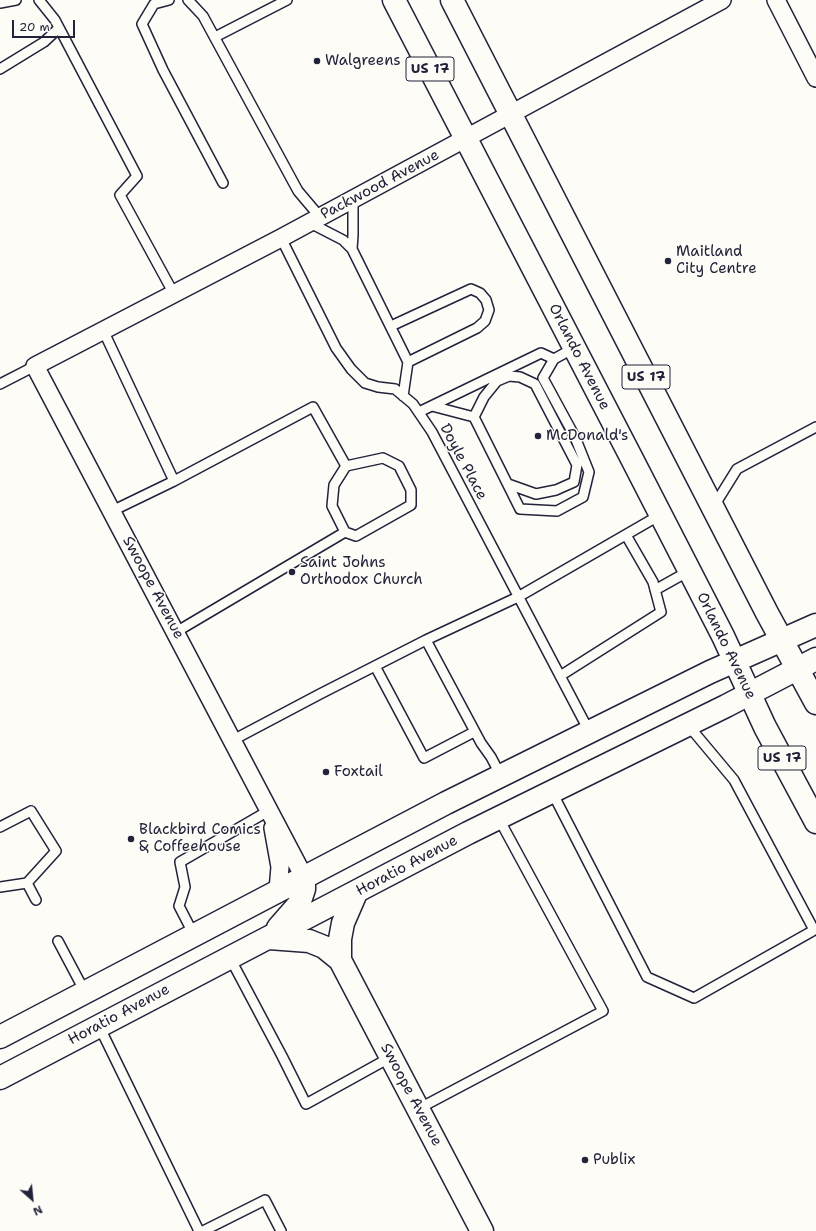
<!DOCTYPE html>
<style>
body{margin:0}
#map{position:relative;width:816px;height:1231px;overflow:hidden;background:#fdfcf7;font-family:"Shantell Sans",sans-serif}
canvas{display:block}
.north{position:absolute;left:12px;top:1179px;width:40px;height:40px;-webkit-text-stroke:3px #fdfcf7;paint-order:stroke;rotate:153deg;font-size:11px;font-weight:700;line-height:16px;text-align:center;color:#22223b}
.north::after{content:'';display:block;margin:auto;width:14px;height:18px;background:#22223b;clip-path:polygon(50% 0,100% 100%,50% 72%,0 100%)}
.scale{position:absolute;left:12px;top:20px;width:63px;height:18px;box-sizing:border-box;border:2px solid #22223b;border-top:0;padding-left:5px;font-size:12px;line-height:14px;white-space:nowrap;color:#22223b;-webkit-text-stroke:3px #fdfcf7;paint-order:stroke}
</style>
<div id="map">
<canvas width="816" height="1231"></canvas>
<div class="north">N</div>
<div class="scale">20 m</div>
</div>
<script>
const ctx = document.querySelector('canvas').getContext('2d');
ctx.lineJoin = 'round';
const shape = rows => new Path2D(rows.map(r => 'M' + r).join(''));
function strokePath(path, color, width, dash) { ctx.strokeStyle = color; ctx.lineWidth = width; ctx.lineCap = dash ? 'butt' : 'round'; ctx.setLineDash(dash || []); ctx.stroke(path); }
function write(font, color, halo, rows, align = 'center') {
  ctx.font = font + ' "Shantell Sans",sans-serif'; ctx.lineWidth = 3; ctx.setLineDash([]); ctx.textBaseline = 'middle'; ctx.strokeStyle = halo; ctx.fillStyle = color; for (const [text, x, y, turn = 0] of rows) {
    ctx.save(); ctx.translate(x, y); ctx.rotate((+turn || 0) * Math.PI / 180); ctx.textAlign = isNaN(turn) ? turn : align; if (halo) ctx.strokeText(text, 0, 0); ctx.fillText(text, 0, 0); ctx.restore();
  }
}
const lane = shape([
 [39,0,55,20,137,176,120,195,174,294],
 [169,0,154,4,142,24,163,70,223,183],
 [188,0,203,16,298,191,320,217],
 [0,3,16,0],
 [215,37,287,0],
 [0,69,44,42,59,28],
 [310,223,343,240,352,249,408,362,403,396],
 [281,238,336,348,351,369,365,383,378,387,395,389,413,404,432,432,589,731],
 [352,249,353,235,353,199],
 [391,326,471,289,480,293,486,300,489,310,485,321,477,328,408,362],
 [103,330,174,481,112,511],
 [0,384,35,366],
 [432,406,474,417,520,509,557,511,583,497,589,472,575,437,543,378,554,359,574,348],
 [419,412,541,353,554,359],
 [474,417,484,397,497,381,509,376,520,377,535,384,577,465,574,482,556,490,536,494,508,484],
 [174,481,313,407,346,466,334,485,332,506,345,532,356,536,411,505,411,490,399,466,383,458,346,466],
 [714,506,737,469,816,427],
 [655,590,689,571],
 [176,632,345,532],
 [426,640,518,597,660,515],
 [375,666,424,758,474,732],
 [560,676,661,612,653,582,626,535],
 [688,725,734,780,814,930],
 [233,740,320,694,426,640,481,743,491,757,501,776],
 [552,792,647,977,694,998,816,929],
 [0,827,31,811,56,851,27,883,0,887],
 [27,883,36,900],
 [194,935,179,906,185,887,180,862,270,810],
 [58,941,85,992],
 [230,958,282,1056,306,1104,391,1057],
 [99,1026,199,1231],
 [418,1109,603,1011,499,819],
 [203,1231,265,1200,281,1231]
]);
const street = shape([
 [776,0,816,78],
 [273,828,280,867,278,890],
 [304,877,35,366,281,238,722,0]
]);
const secondary = shape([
 [278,928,299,904,304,889,304,877],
 [269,938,309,941,324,947,340,960,482,1231],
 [340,960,340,939,343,923,356,893],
 [0,1037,446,803,710,672,816,625],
 [0,1078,468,833,726,706,816,659]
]);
const primary = shape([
 [394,0,631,457,723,636,765,727,816,822],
 [452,0,767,613,816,703]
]);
strokePath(lane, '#22223b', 12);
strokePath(street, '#22223b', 20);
strokePath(secondary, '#22223b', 25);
strokePath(primary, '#22223b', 25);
strokePath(lane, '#fdfcf7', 9);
strokePath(street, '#fdfcf7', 17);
strokePath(secondary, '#fdfcf7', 22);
strokePath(primary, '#fdfcf7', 22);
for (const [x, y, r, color] of [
 [317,61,4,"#22223b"],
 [668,261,4,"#22223b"],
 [538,436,4,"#22223b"],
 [292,572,4,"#22223b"],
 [326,772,4,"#22223b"],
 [131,839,4,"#22223b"],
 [585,1160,4,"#22223b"]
]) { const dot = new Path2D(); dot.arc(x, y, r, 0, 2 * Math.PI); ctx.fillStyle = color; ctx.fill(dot); strokePath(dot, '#fdfcf7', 1.5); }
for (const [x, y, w] of [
 [430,69,48],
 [646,377,48],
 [782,758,48]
]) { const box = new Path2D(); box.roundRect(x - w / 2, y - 12, w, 24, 3); ctx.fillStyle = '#fdfcf7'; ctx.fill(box); strokePath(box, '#22223b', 1); }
write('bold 14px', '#22223b', null, [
 ["US 17",430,69],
 ["US 17",646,377],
 ["US 17",782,758]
]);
write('15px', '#22223b', '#fdfcf7', [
 ["Walgreens",325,61],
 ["Maitland",676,252],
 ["City Centre",676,269],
 ["McDonald's",546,436],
 ["Saint Johns",300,563],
 ["Orthodox Church",300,580],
 ["Foxtail",334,772],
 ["Blackbird Comics",139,830],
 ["& Coffeehouse",139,847],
 ["Publix",593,1160]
], 'left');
write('15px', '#22223b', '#fdfcf7', [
 ["Packwood Avenue",380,185,-28],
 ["Orlando Avenue",579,357,63],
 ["Doyle Place",463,462,62],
 ["Swoope Avenue",153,588,62],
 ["Orlando Avenue",726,646,64],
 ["Horatio Avenue",407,866,-28],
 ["Horatio Avenue",119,1015,-28],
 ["Swoope Avenue",411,1095,62]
]);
</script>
